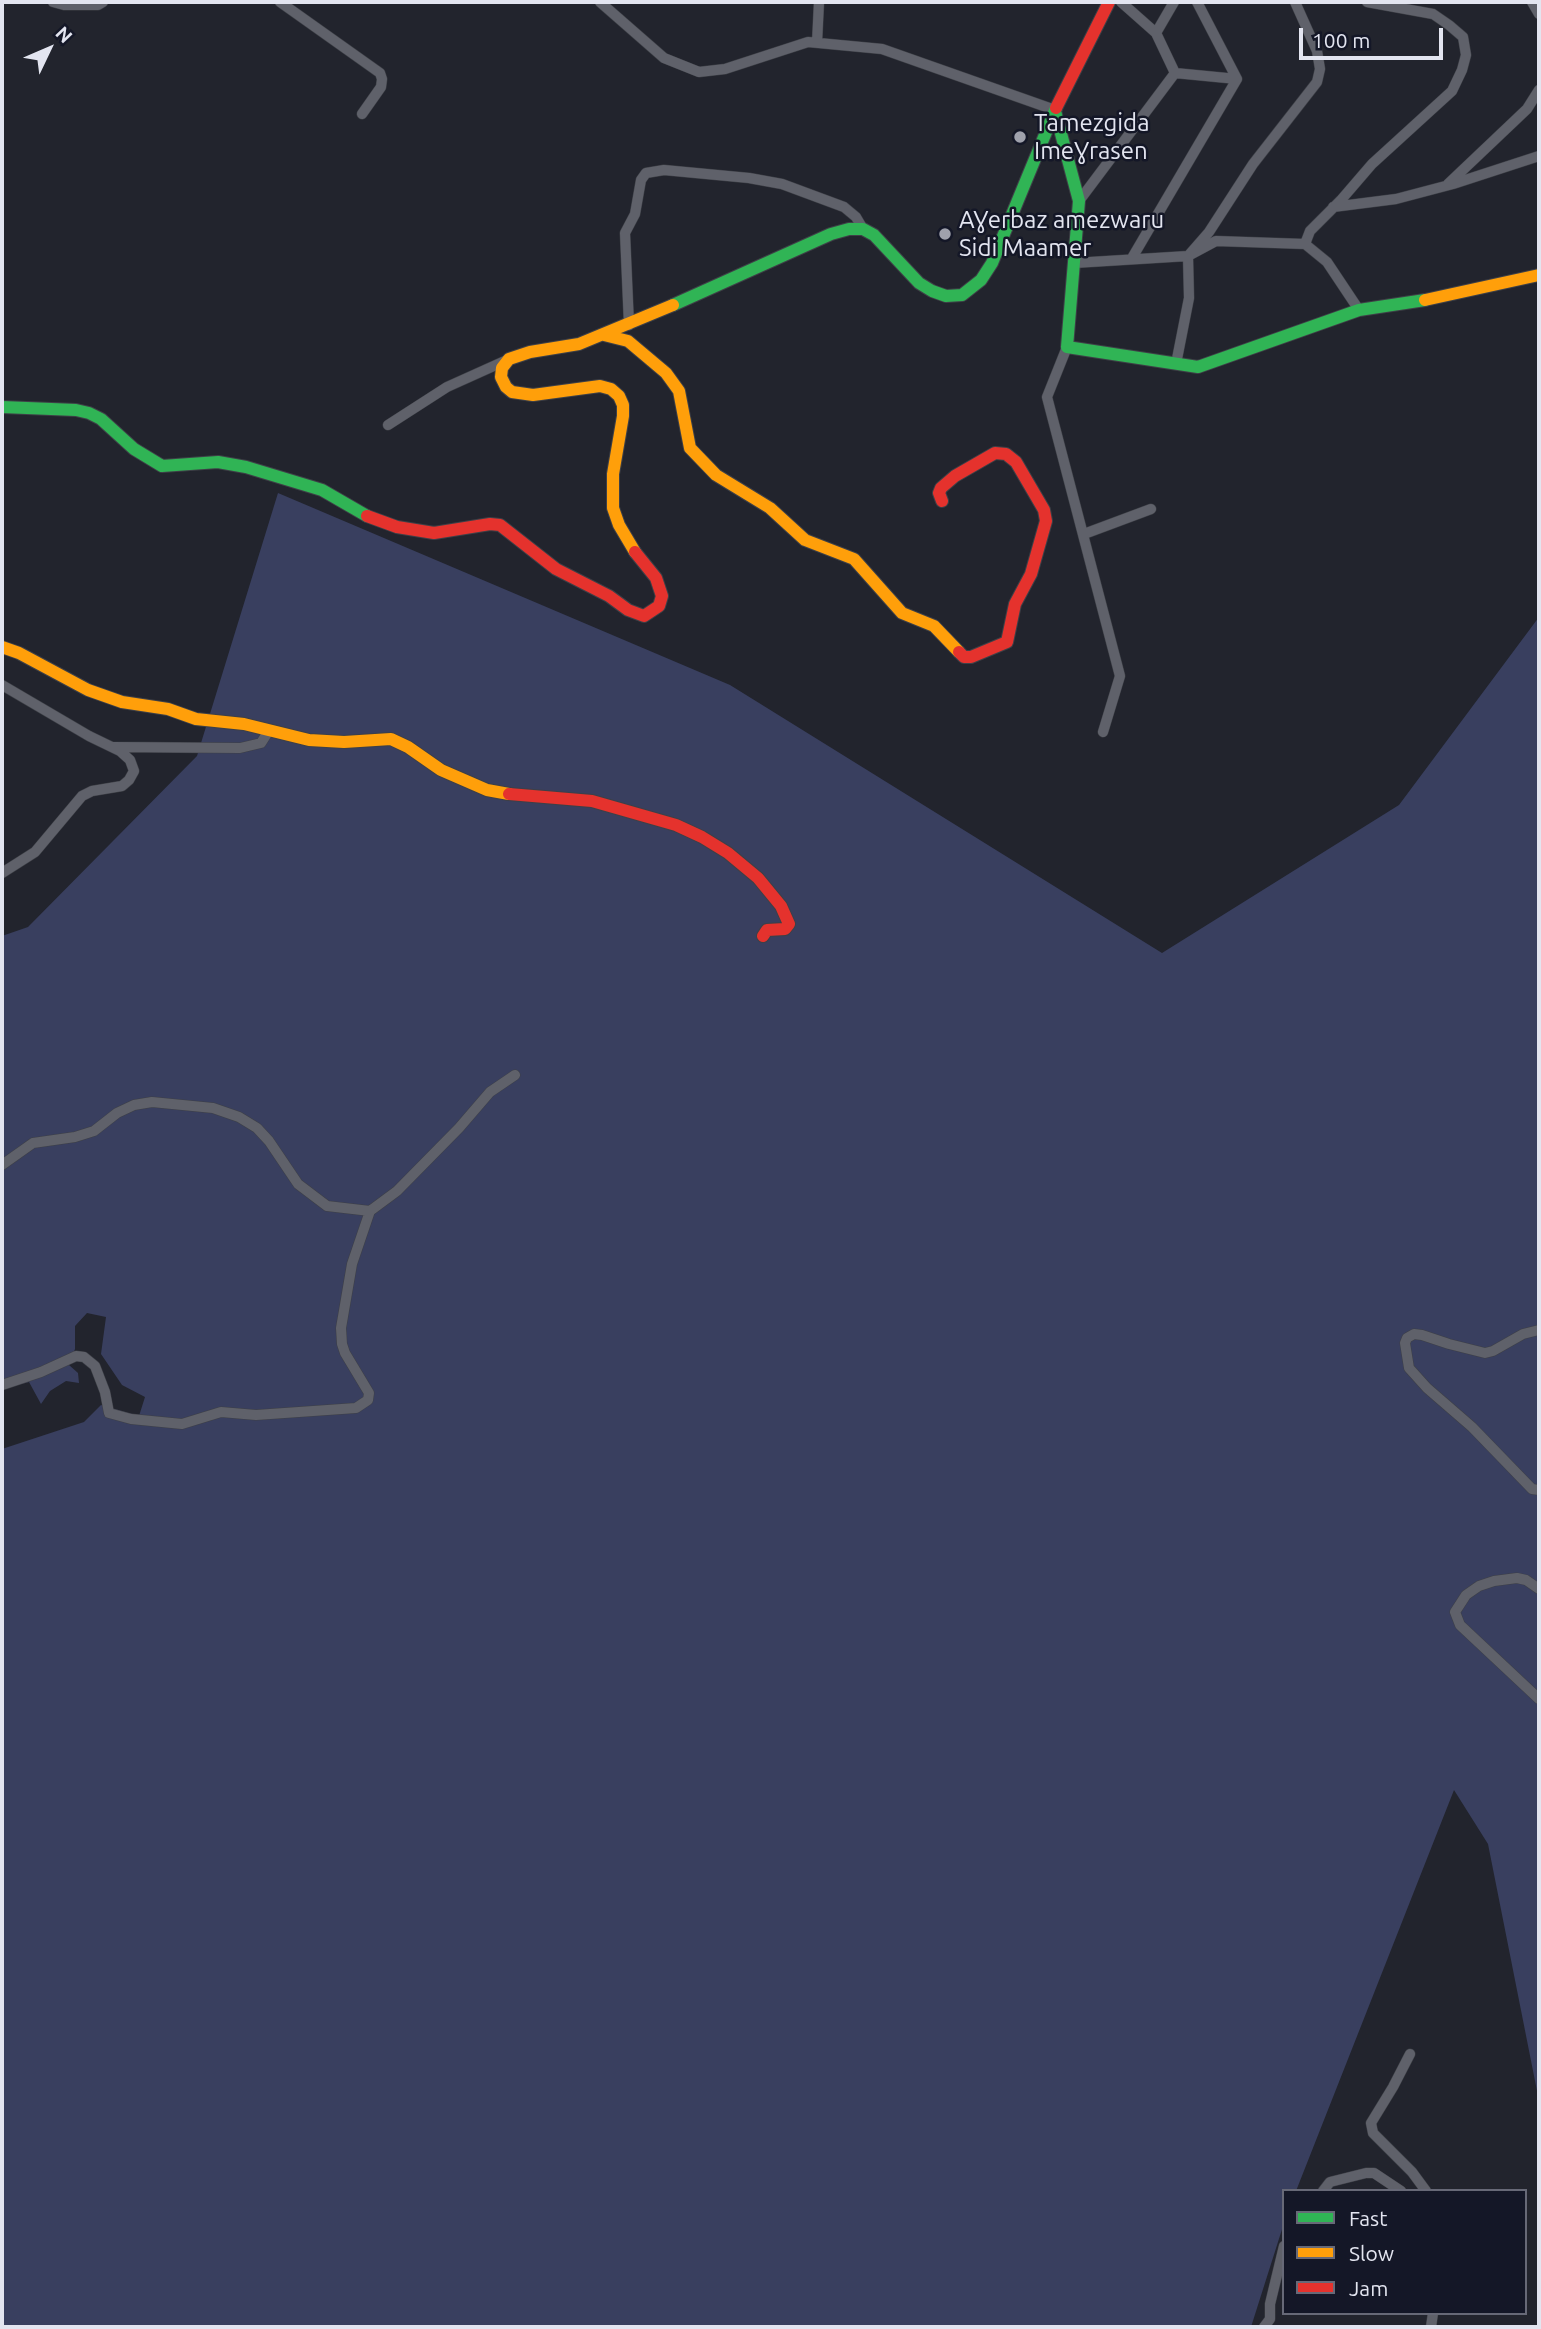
<!DOCTYPE html>
<meta charset="utf-8">
<style>
body{margin:0}
#map{position:relative;width:1541px;height:2329px;overflow:hidden;background:#22242d;font-family:Ubuntu,sans-serif}
canvas{display:block}
.frame{position:absolute;inset:0;border:4px solid #e3e5f0;pointer-events:none}
.legend{position:absolute;left:1282px;top:2189px;width:245px;height:126px;box-sizing:border-box;background:#141727;border:2px solid #676977;margin:0;padding:9px 12px;list-style:none;font-size:21px;color:#e3e5f0}
.legend li{display:flex;align-items:center;gap:14px;height:35px}
.legend b{width:35px;border:2px solid #676977}
.north{position:absolute;left:14px;top:14px;width:70px;height:70px;-webkit-text-stroke:5px #141727;paint-order:stroke;rotate:46deg;font-size:19px;font-weight:700;line-height:28px;text-align:center;color:#e3e5f0}
.north::after{content:'';display:block;margin:auto;width:24px;height:32px;background:#e3e5f0;clip-path:polygon(50% 0,100% 100%,50% 72%,0 100%)}
.scale{position:absolute;left:1299px;top:28px;width:144px;height:32px;box-sizing:border-box;border:4px solid #e3e5f0;border-top:0;padding-left:9px;font-size:21px;line-height:24px;white-space:nowrap;color:#e3e5f0;-webkit-text-stroke:5px #141727;paint-order:stroke}
</style>
<div id="map">
<canvas width="1541" height="2329"></canvas>
<div class="frame"></div>
<ul class="legend">
<li><b style="height:9px;background:#30b455"></b>Fast</li>
<li><b style="height:9px;background:#ff9f0a"></b>Slow</li>
<li><b style="height:9px;background:#e5322d"></b>Jam</li>
</ul>
<div class="north">N</div>
<div class="scale">100 m</div>
</div>
<script>
const ctx = document.querySelector('canvas').getContext('2d');
ctx.lineJoin = 'round';
function paint(path, color) { ctx.fillStyle = color; ctx.fill(path, 'evenodd'); }
const shape = rows => new Path2D(rows.map(r => 'M' + r).join(''));
function strokePath(path, color, width, dash) { ctx.strokeStyle = color; ctx.lineWidth = width; ctx.lineCap = dash ? 'butt' : 'round'; ctx.setLineDash(dash || []); ctx.stroke(path); }
function write(font, color, halo, rows, align = 'center') {
  ctx.font = font + ' Ubuntu,sans-serif'; ctx.lineWidth = 5; ctx.setLineDash([]); ctx.textBaseline = 'middle'; ctx.strokeStyle = halo; ctx.fillStyle = color; for (const [text, x, y, turn = 0] of rows) {
    ctx.save(); ctx.translate(x, y); ctx.rotate((+turn || 0) * Math.PI / 180); ctx.textAlign = isNaN(turn) ? turn : align; if (halo) ctx.strokeText(text, 0, 0); ctx.fillText(text, 0, 0); ctx.restore();
  }
}
paint(shape([
 [278,493,730,685,1162,953,1399,805,1539,617,1539,2101,1488,1844,1454,1790,1296,2191,1284,2191,1284,2223,1251,2327,2,2327,2,1449,84,1422,101,1405,139,1416,145,1397,122,1385,101,1354,106,1317,87,1313,75,1326,75,1349,69,1365,78,1373,79,1383,66,1381,50,1391,41,1404,29,1382,2,1389,2,936,28,927,197,756]
]), '#393f5f');
const street = shape([
 [53,2,64,5,98,5,103,2],
 [280,2,380,73,382,79,381,87,362,114],
 [600,2,664,58,699,72,725,69,808,42,882,49,1055,110],
 [1121,2,1156,33,1174,2],
 [1532,2,1539,14],
 [817,43,819,2],
 [1175,73,1237,79],
 [1448,184,1527,109,1539,90],
 [1079,201,1175,73,1156,33],
 [1333,207,1396,199,1453,184,1539,156],
 [1305,244,1310,231,1341,200,1372,164,1452,91,1462,70,1466,55,1463,37,1449,25,1433,14,1367,2],
 [1132,258,1237,79,1197,2],
 [1074,263,1188,256,1216,241,1305,244,1327,262,1359,310],
 [629,325,625,233,635,214,641,180,646,173,664,170,749,178,782,184,844,207,856,217,863,229],
 [1067,347,1047,397,1120,676,1103,732],
 [1176,364,1189,298,1188,256,1209,232,1253,164,1317,82,1320,69,1317,51,1295,2],
 [388,425,447,387,507,360],
 [1084,534,1151,509],
 [2,685,89,736,120,751,130,760,134,771,129,780,122,786,92,791,82,796,35,852,2,873],
 [113,747,240,748,261,743,268,732],
 [2,1165,33,1143,75,1137,94,1131,117,1113,134,1105,152,1102,213,1108,239,1117,257,1128,269,1141,298,1184,327,1206,370,1211,397,1191,459,1128,490,1092,515,1075],
 [1539,1330,1523,1334,1493,1351,1485,1353,1449,1344,1422,1335,1414,1334,1407,1338,1405,1343,1409,1368,1427,1388,1472,1427,1532,1489,1539,1490],
 [2,1385,41,1372,76,1356,84,1357,95,1366,105,1392,109,1413,131,1419,182,1424,221,1412,256,1415,356,1408,368,1400,369,1393,345,1353,342,1344,341,1328,352,1264,370,1211],
 [1539,1589,1526,1580,1517,1578,1494,1581,1479,1586,1466,1595,1455,1612,1460,1625,1539,1699],
 [1410,2054,1393,2087,1371,2123,1373,2133,1412,2172,1426,2191],
 [1323,2191,1330,2182,1366,2173,1374,2173,1401,2191],
 [1264,2327,1270,2319,1270,2304,1284,2246],
 [1431,2327,1433,2313]
]);
const fast = shape([
 [1055,111,1079,201,1067,347,1198,367,1359,310,1425,300],
 [673,305,831,234,849,229,863,229,874,235,919,283,932,291,946,296,962,295,981,280,992,263,1056,108],
 [2,407,76,410,89,413,101,419,134,449,162,466,218,462,246,467,322,490,367,516]
]);
const slow = shape([
 [1425,300,1539,275],
 [604,335,628,341,666,373,679,391,690,448,716,475,770,508,805,540,854,559,902,613,934,626,959,652],
 [635,552,619,525,613,508,613,474,623,416,623,405,619,396,611,389,600,386,533,395,512,392,506,387,501,377,502,368,509,359,530,352,579,344,673,305],
 [2,647,19,653,88,690,122,702,168,709,196,719,244,724,309,740,344,742,391,739,408,747,441,770,487,790,509,794]
]);
const jam = shape([
 [1056,108,1109,2],
 [942,501,939,493,941,488,955,476,995,453,1006,454,1016,462,1044,510,1046,521,1031,574,1015,604,1007,642,971,657,964,657,959,652],
 [367,516,397,527,434,533,490,524,500,525,556,569,609,596,628,610,644,616,659,606,662,596,656,578,635,552],
 [509,794,592,801,676,825,702,837,728,853,758,878,781,906,789,924,785,929,767,930,763,936]
]);
strokePath(street, '#3e4047', 11);
strokePath(fast, '#3e4047', 14);
strokePath(slow, '#3e4047', 14);
strokePath(jam, '#3e4047', 14);
strokePath(street, '#5f616a', 10);
strokePath(fast, '#30b455', 12);
strokePath(slow, '#ff9f0a', 12);
strokePath(jam, '#e5322d', 12);
for (const [x, y, r, color] of [
 [1020,137,7,"#9fa1ac"],
 [945,234,7,"#9fa1ac"]
]) { const dot = new Path2D(); dot.arc(x, y, r, 0, 2 * Math.PI); ctx.fillStyle = color; ctx.fill(dot); strokePath(dot, '#141727', 2.5); }
write('24px', '#e3e5f0', '#141727', [
 ["Tamezgida",1034,123],
 ["Imeɣrasen",1034,151],
 ["Aɣerbaz amezwaru",959,220],
 ["Sidi Maamer",959,248]
], 'left');
</script>
